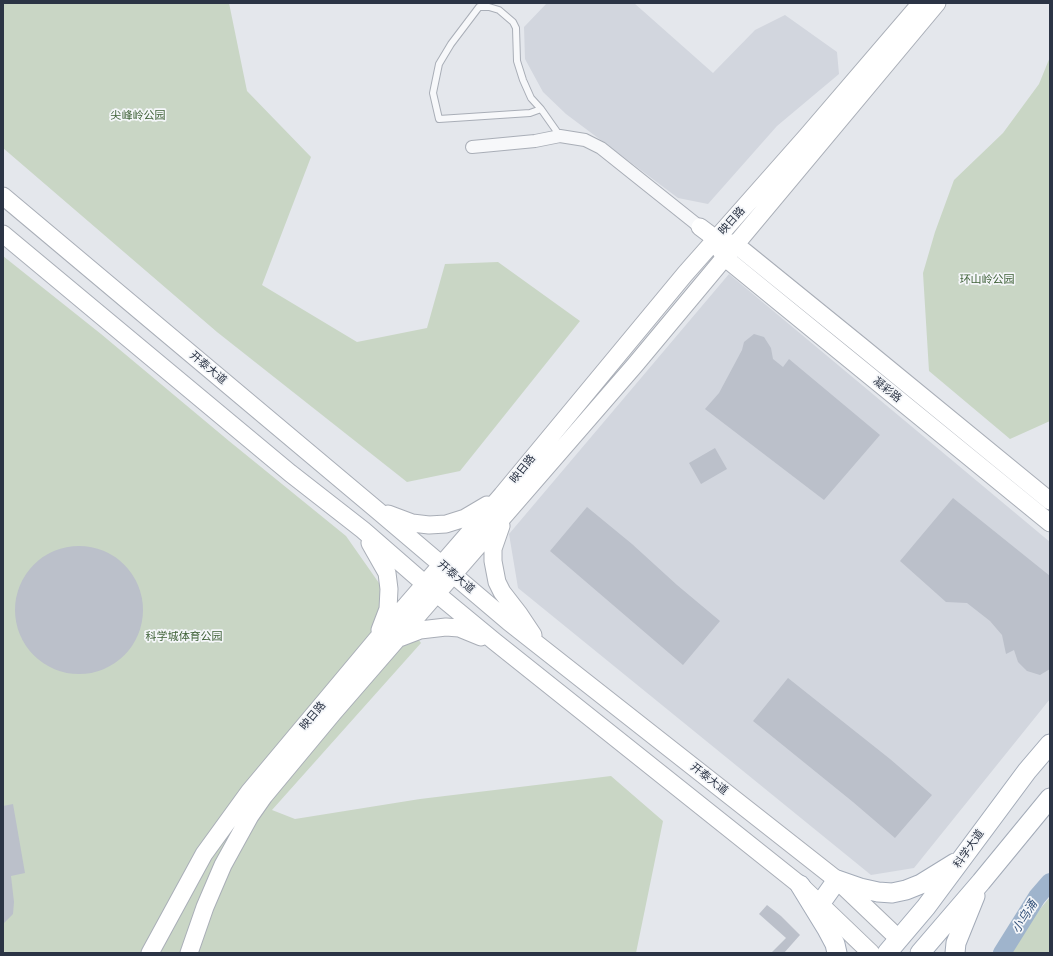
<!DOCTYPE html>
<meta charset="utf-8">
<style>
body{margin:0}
#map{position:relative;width:1053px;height:956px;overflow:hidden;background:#e4e7ec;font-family:"Fira Sans",sans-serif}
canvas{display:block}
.frame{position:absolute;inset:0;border:4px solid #2b3445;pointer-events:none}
</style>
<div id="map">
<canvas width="1053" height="956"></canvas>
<div class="frame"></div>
</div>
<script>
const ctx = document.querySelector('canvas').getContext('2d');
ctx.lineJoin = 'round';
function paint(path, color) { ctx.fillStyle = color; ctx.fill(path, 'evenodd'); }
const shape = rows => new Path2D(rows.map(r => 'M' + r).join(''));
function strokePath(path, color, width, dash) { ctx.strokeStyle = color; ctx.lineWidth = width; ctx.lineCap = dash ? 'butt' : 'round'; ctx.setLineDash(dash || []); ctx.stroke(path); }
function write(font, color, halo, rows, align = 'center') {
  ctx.font = font + ' "Fira Sans","Noto Sans SC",sans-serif'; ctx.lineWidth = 3.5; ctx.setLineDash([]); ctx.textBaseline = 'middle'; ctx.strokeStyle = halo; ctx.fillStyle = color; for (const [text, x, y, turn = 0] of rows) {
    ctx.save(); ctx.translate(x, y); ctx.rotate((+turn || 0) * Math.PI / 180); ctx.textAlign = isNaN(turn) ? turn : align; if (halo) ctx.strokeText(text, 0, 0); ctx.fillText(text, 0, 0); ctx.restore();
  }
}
paint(shape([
 [547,3,634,3,713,73,755,30,785,15,837,52,839,74,777,126,708,204,678,198,566,114,543,92,525,59,524,27],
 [729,274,1050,542,1050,699,914,868,871,875,518,588,509,534]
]), '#d2d6de');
paint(shape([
 [3,3,229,3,247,91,311,157,262,285,357,342,427,328,445,264,498,262,580,321,460,471,407,482,217,332,3,148],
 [1050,57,1050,421,1010,439,929,371,923,273,935,232,954,180,1003,133,1039,84],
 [3,256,101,334,229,441,346,536,421,643,272,810,295,819,420,799,611,776,663,821,636,953,3,953],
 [1050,897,1050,953,1010,953,1031,920]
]), '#c9d6c5');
strokePath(shape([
 [1002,953,1037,897,1050,882]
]), '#9fb4cc', 18);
paint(shape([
 [754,334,764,337,771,348,773,359,783,367,789,359,880,435,824,500,705,409,719,393,742,350,744,342],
 [715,448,727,469,701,484,689,463],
 [953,498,1050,576,1050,669,1040,675,1027,671,1018,662,1014,650,1006,654,1002,635,990,621,967,603,946,602,900,561],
 [587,507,632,544,677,585,720,621,683,665,550,551],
 '15 610a64 64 0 1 1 128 0a64 64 0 1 1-128 0Z',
 [788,678,890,759,932,795,895,838,853,802,753,721],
 [13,804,25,873,11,876,14,902,13,914,3,924,3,806],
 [767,905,781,916,800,935,784,953,771,953,786,938,759,914]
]), '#bbc0ca');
const lane = shape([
 [541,109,530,113,439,119,433,93,439,64,451,44,479,7,489,7,499,10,513,22,516,28,517,61,523,80,531,98,541,109,560,136]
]);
const street = shape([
 [472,147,535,141,560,136,585,140,601,148,700,227]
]);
const secondary = shape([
 [3,196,377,510,509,622,837,880,899,939],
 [700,227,716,239,735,244,862,347,1050,501],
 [3,234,290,473,363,530,425,584,494,641,800,885,871,953],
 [719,247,724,257,1050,523],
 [388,514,412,523,429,525,446,524,465,518,487,505],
 [501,526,493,549,493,561,497,582,502,592,519,614,533,635],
 [370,543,387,573,389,589,388,609,380,630],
 [399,638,420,630,446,627,459,628,481,637],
 [150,953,204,854,249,792,377,639,502,495,685,274,807,136,921,3],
 [189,953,205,907,223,865,250,816,264,796,333,713,635,365,937,3]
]);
const primary = shape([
 [800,885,827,929,835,944,837,953],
 [820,904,837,880,860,888,878,892,892,893,906,890,921,884,955,863],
 [887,953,926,907,1027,771,1050,744],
 [920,953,981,882,1050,798],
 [955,953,956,943,975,896]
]);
strokePath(lane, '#a9aeb7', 8);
strokePath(street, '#a9aeb7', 14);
strokePath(secondary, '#a9aeb7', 19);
strokePath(primary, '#a3abb8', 21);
strokePath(lane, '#f7f8fa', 6);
strokePath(street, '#f7f8fa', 12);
strokePath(secondary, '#fff', 17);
strokePath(primary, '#fff', 19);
write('11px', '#3f6138', '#f4f6f9', [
 ["尖峰岭公园",138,116],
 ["环山岭公园",987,280],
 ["科学城体育公园",184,637]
]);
write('11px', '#2b3445', '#f4f6f9', [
 ["映日路",732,221,-48],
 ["开泰大道",208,368,40],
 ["凝彩路",887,390,39],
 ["映日路",523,469,-51],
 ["开泰大道",456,577,40],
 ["映日路",313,716,-50],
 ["开泰大道",709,779,38],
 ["科学大道",969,849,-55]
]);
write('italic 12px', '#34527a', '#f4f6f9', [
 ["小乌涌",1025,917,-58]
]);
</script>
